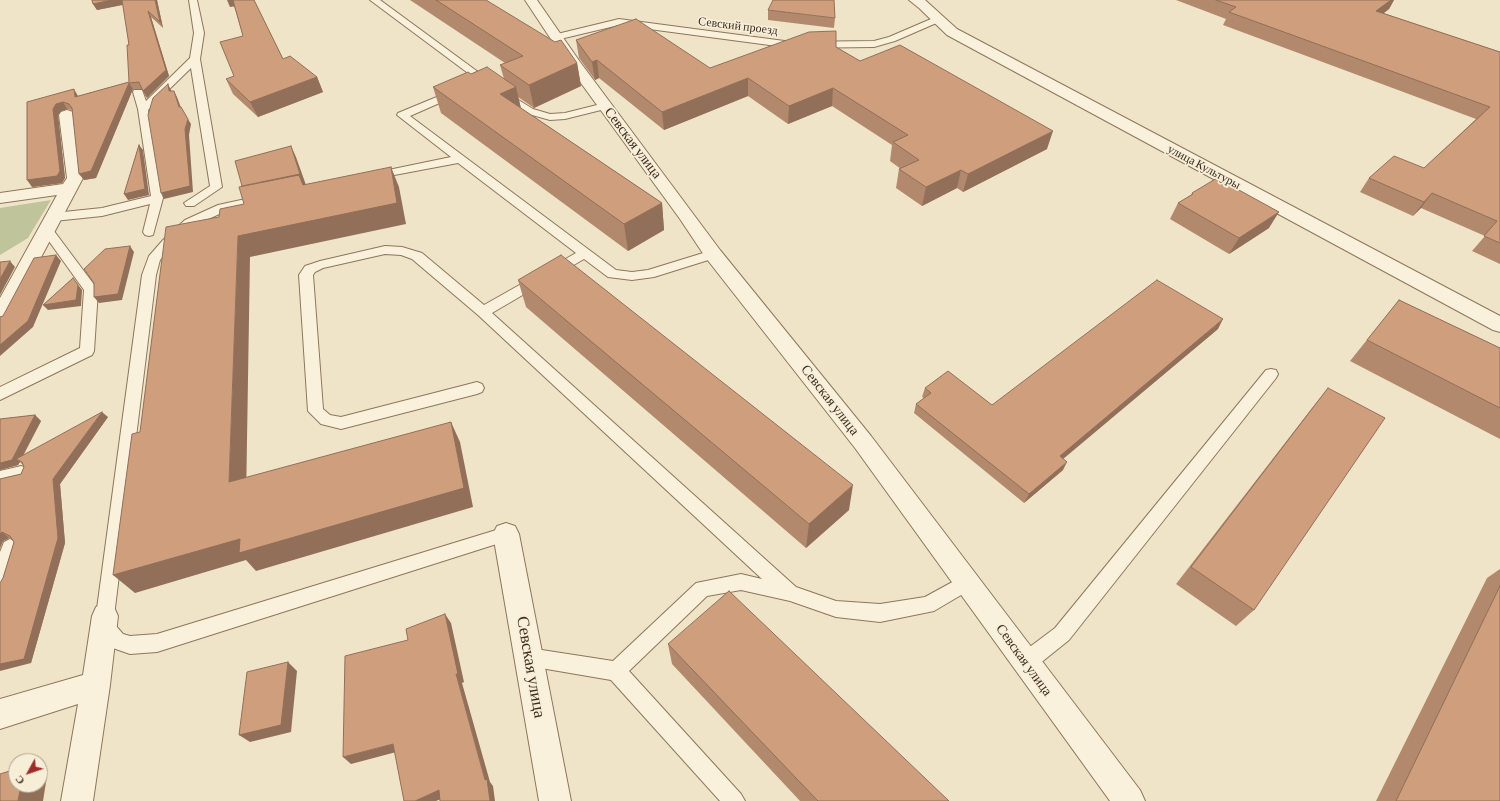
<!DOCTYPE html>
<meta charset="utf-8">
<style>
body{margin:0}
#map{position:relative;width:1500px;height:801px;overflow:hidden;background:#f0e4c8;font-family:"Crimson Pro",serif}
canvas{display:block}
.north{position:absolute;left:8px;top:753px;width:40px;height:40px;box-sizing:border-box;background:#f7eed8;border:1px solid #ada18e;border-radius:50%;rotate:230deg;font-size:11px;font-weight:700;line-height:16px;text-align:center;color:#3d2e20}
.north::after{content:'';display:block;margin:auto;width:14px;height:18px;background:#9e2a2b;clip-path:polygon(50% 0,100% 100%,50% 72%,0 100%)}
</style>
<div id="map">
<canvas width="1500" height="801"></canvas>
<div class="north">С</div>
</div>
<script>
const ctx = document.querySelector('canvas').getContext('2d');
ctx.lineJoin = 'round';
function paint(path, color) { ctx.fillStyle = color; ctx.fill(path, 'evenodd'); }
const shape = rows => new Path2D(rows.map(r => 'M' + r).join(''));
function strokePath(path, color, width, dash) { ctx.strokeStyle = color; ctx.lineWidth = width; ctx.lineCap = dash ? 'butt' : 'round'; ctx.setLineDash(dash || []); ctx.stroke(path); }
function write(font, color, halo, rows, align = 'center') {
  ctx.font = font + ' "Crimson Pro",serif'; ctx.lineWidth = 3.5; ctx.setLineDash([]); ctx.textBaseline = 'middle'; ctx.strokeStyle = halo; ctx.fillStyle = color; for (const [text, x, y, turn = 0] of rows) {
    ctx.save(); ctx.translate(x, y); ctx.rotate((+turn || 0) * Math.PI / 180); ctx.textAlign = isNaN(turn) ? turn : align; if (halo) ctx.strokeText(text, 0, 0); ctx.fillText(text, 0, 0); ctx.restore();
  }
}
paint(shape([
 [51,200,28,238,0,255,0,208]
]), '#bfc49a');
const lane = shape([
 [189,0,197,0,204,33,200,59,222,187,194,206,186,206,184,203,210,186,191,68,148,110,163,198,153,235,149,236,145,235,143,232,150,204,102,216,54,221,50,220,48,217,50,214,54,213,102,208,151,196,138,109,133,92,134,90,142,90,146,101,190,58,194,33,189,0],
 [370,0,380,0,489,80,488,82,480,82,370,0],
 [938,16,943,19,941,21,895,41,874,47,792,48,619,25,556,40,551,37,553,35,619,19,792,42,874,41,889,37,938,16],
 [456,89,461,92,460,94,410,116,616,270,632,272,648,270,713,250,718,251,719,254,718,257,654,277,632,280,608,277,584,259,492,313,796,587,836,601,880,604,925,597,967,574,973,576,976,582,973,588,934,611,880,622,836,617,790,601,741,590,707,596,629,671,741,794,745,801,720,801,611,680,529,666,522,663,520,657,522,651,529,648,613,661,696,583,741,574,762,579,478,315,412,259,401,255,385,254,323,268,315,272,313,275,323,409,330,415,341,417,477,382,482,384,484,388,482,392,477,394,341,429,321,424,308,411,299,275,305,266,320,261,385,246,402,247,422,253,484,305,576,253,458,163,373,179,369,178,367,176,369,174,451,157,397,115,398,113,456,89],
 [504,91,533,109,550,114,565,113,605,103,610,106,609,108,565,119,550,120,525,113,500,96,499,94,504,91],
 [264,195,268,196,270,199,268,202,226,211,193,226,171,246,160,260,156,275,114,616,116,626,123,634,130,636,157,634,506,527,512,529,515,534,512,539,506,541,157,652,130,654,110,647,100,636,98,630,96,616,142,275,149,256,163,240,185,220,218,205,264,195],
 [47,226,51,227,98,290,94,351,92,355,0,400,0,387,80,348,84,290,41,230,43,227,47,226],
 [1271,369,1276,370,1278,374,1276,378,1069,640,1033,669,1026,671,1019,669,1016,662,1019,655,1055,628,1266,370,1271,369],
 [21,466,27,468,29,473,27,478,0,485,0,471,21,466],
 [10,539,16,542,19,547,9,582,6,588,0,590,0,552,4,542,10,539]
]);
const street = shape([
 [525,0,537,0,580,62,720,250,871,436,1140,790,1145,801,1110,801,855,448,706,258,680,219,570,68,525,0],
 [909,0,925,0,957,29,1500,316,1500,332,1493,330,947,35,919,8,909,0],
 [67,110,73,112,75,115,83,178,10,316,7,321,0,323,0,298,57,195,0,203,0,193,63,184,67,178,59,115,61,112,67,110],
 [506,523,515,526,519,534,571,801,539,801,493,534,497,526,506,523],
 [105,603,114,607,118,616,110,685,93,801,61,801,78,704,0,729,0,699,83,675,92,616,96,607,105,603]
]);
strokePath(lane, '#8d765c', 2);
strokePath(street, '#8d765c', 2);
paint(lane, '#faf1dc');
paint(street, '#faf1dc');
paint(shape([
 [92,0,157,0,163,28,151,17,169,76,147,98,142,89,133,89,96,178,84,180,72,110,67,109,61,111,58,115,65,178,62,183,32,187,27,102,78,96,129,82,129,45,123,5,97,10,93,4],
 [254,0,283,59,317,77,323,92,258,117,233,94,226,79,234,76,243,36,234,6,230,7],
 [410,0,486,0,577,63,581,86,534,108,518,97,521,108,662,203,664,230,628,251,441,113,433,87,471,74,504,79,500,65,505,63],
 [1176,0,1394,0,1389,9,1383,13,1500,52,1500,264,1472,251,1485,236,1421,208,1413,216,1360,192,1369,178,1424,168,1476,119,1223,25,1226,19],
 [768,10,835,18,834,28,768,20],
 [576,40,710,68,836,47,860,61,1047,149,963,192,957,188,922,206,896,188,899,169,901,169,890,161,892,145,832,106,788,124,748,96,664,130,599,78,595,80,579,58],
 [1192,193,1269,228,1229,254,1170,219,1178,203,1191,195],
 [518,280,849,510,806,548,526,307],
 [1399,300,1500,348,1500,439,1350,361],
 [1218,329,1063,458,1063,470,1024,503,914,413,916,404,924,398,922,397,925,388,992,405],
 [1328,388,1254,610,1236,626,1176,584,1312,408],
 [35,415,41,421,23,456,108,417,60,484,65,543,31,663,3,578,14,542,11,539,9,538,3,541,0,548,0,479,21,474,24,467,23,465,20,462,18,465,0,470,0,419],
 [1500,569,1500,801,1376,801,1487,578],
 [668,644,949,801,800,801,672,664]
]), '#b2896c');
paint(shape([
 [112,0,123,0,126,4,97,10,93,4],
 [155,0,157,0,163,28,160,22],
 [227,0,234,0,237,6,230,7],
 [1391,0,1394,0,1389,9,1369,25,1376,11],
 [148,11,151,17,169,76,147,98,143,91],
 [597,60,599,78,595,80,592,62],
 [577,63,581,86,534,108,529,85],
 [317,77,323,92,258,117,250,102],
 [748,78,748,96,664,130,662,112],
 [129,83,133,89,96,178,84,180,79,174],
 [168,84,171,90,172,97,169,91],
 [516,87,522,113,500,94],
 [833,88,832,106,788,124,789,106],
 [74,89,78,96,75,97],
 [174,91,177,97,183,113,179,107],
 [63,102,67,109,61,111,58,115,65,178,62,183,32,187,27,180,53,109,56,104],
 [188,119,191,124,189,135,193,192,164,199,161,193,185,129],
 [1053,131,1047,149,963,192,968,174],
 [139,145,143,150,149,195,128,200,124,194],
 [291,146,296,157,306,185,248,197],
 [391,167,399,187,406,224,250,257,246,501,229,482,238,236],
 [961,170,957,188,922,206,926,187],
 [1432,193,1421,208,1413,216,1424,202],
 [662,203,664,230,628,251,624,224],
 [1279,212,1269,228,1229,254,1239,238],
 [130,246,134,252,122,300,99,303,94,297],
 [56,255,61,261,33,327,0,356,0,345],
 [10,261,15,267,0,295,0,279],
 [73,278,82,290,81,306,48,310,43,305],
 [1223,319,1218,329,1056,465,1060,456],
 [102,412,108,417,60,484,65,543,31,663,0,671,0,664,53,479],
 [35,415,41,421,20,461,16,459,20,462,18,465,0,470,0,463],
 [451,422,460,442,473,507,256,571,246,560,135,593,113,575],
 [1067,462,1063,470,1024,503,1029,494],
 [853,485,849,510,806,548,809,524],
 [2,532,9,538,3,541,0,548,0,534],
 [445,614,451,623,464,682,462,683,490,782,493,786,495,801,490,801,485,780,456,674],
 [288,662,297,671,291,732,250,742,239,735],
 [393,744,400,751,351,764,343,757],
 [40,773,47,776,43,801,18,801,21,785,40,785],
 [439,790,446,797,436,801,415,801]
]), '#916f58');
const building = shape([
 [92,0,112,0,93,4,92,0],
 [122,0,155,0,160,22,148,11,166,70,143,91,139,82,129,83,91,171,79,174,72,108,69,104,63,102,56,104,53,109,60,171,57,176,27,180,27,102,74,89,75,97,129,82,127,45,129,45,122,0],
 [233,0,254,0,283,59,290,56,317,77,250,102,226,79,234,76,220,42,243,36,233,0],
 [436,0,486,0,555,42,561,40,577,63,529,85,500,65,523,56,436,0],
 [773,0,834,0,835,18,768,10,773,0],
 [1216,0,1391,0,1376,11,1500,52,1500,243,1484,236,1497,221,1432,193,1424,202,1369,178,1394,156,1424,168,1490,107,1229,12,1236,7,1216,0],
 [636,19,710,68,809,32,836,31,836,47,860,61,900,45,1053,131,968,174,961,170,926,187,899,169,919,160,893,142,908,135,833,88,789,106,748,78,662,112,597,60,592,62,576,40,636,19],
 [487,67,516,87,500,94,662,203,624,224,433,87,468,72,471,74,487,67],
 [168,84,169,91,174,91,179,107,181,107,188,119,185,129,190,186,161,193,148,115,153,98,168,84],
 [139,145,145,189,124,194,139,145],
 [291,146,300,174,242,186,235,161,291,146],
 [391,167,397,203,238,236,229,482,451,422,464,488,239,553,240,539,113,575,132,434,140,432,166,227,219,217,220,209,244,204,239,187,299,175,303,185,391,167],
 [1217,178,1279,212,1239,238,1178,203,1193,194,1192,193,1217,178],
 [130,246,118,294,94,297,94,283,84,269,105,249,130,246],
 [56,255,28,321,0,345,0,317,3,316,34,258,56,255],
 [561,255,853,485,809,524,518,280,561,255],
 [10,261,0,279,0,262,10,261],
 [73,278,78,285,76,300,43,305,73,278],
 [1157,280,1223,319,1060,456,1067,462,1029,494,916,404,931,393,925,388,948,371,992,405,1157,280],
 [1399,300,1500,348,1500,408,1367,340,1399,300],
 [1328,388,1385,418,1254,610,1191,567,1328,388],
 [102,412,53,479,58,538,24,659,0,664,0,583,3,578,14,542,10,536,2,532,0,534,0,479,21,474,24,467,22,462,16,459,102,412],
 [35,415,12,460,0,463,0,419,35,415],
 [1500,586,1500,801,1396,801,1500,586],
 [729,591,949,801,818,801,668,644,729,591],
 [445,614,458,674,456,674,485,780,487,779,490,801,440,801,439,790,415,801,404,801,393,744,343,757,345,656,408,640,406,629,445,614],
 [288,662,281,725,239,735,247,672,288,662],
 [16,769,16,785,21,785,18,801,0,801,0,774,16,769]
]);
paint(building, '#cf9f7d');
strokePath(building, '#916f58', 1);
write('12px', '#3d2e20', '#f7eed8', [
 ["Севский проезд",738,26,7],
 ["улица Культуры",1204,167,28]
]);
write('14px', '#3d2e20', '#f7eed8', [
 ["Севская улица",633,143,53],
 ["Севская улица",830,400,52],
 ["Севская улица",1024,660,54]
]);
write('17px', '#3d2e20', '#f7eed8', [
 ["Севская улица",531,667,80]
]);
</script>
